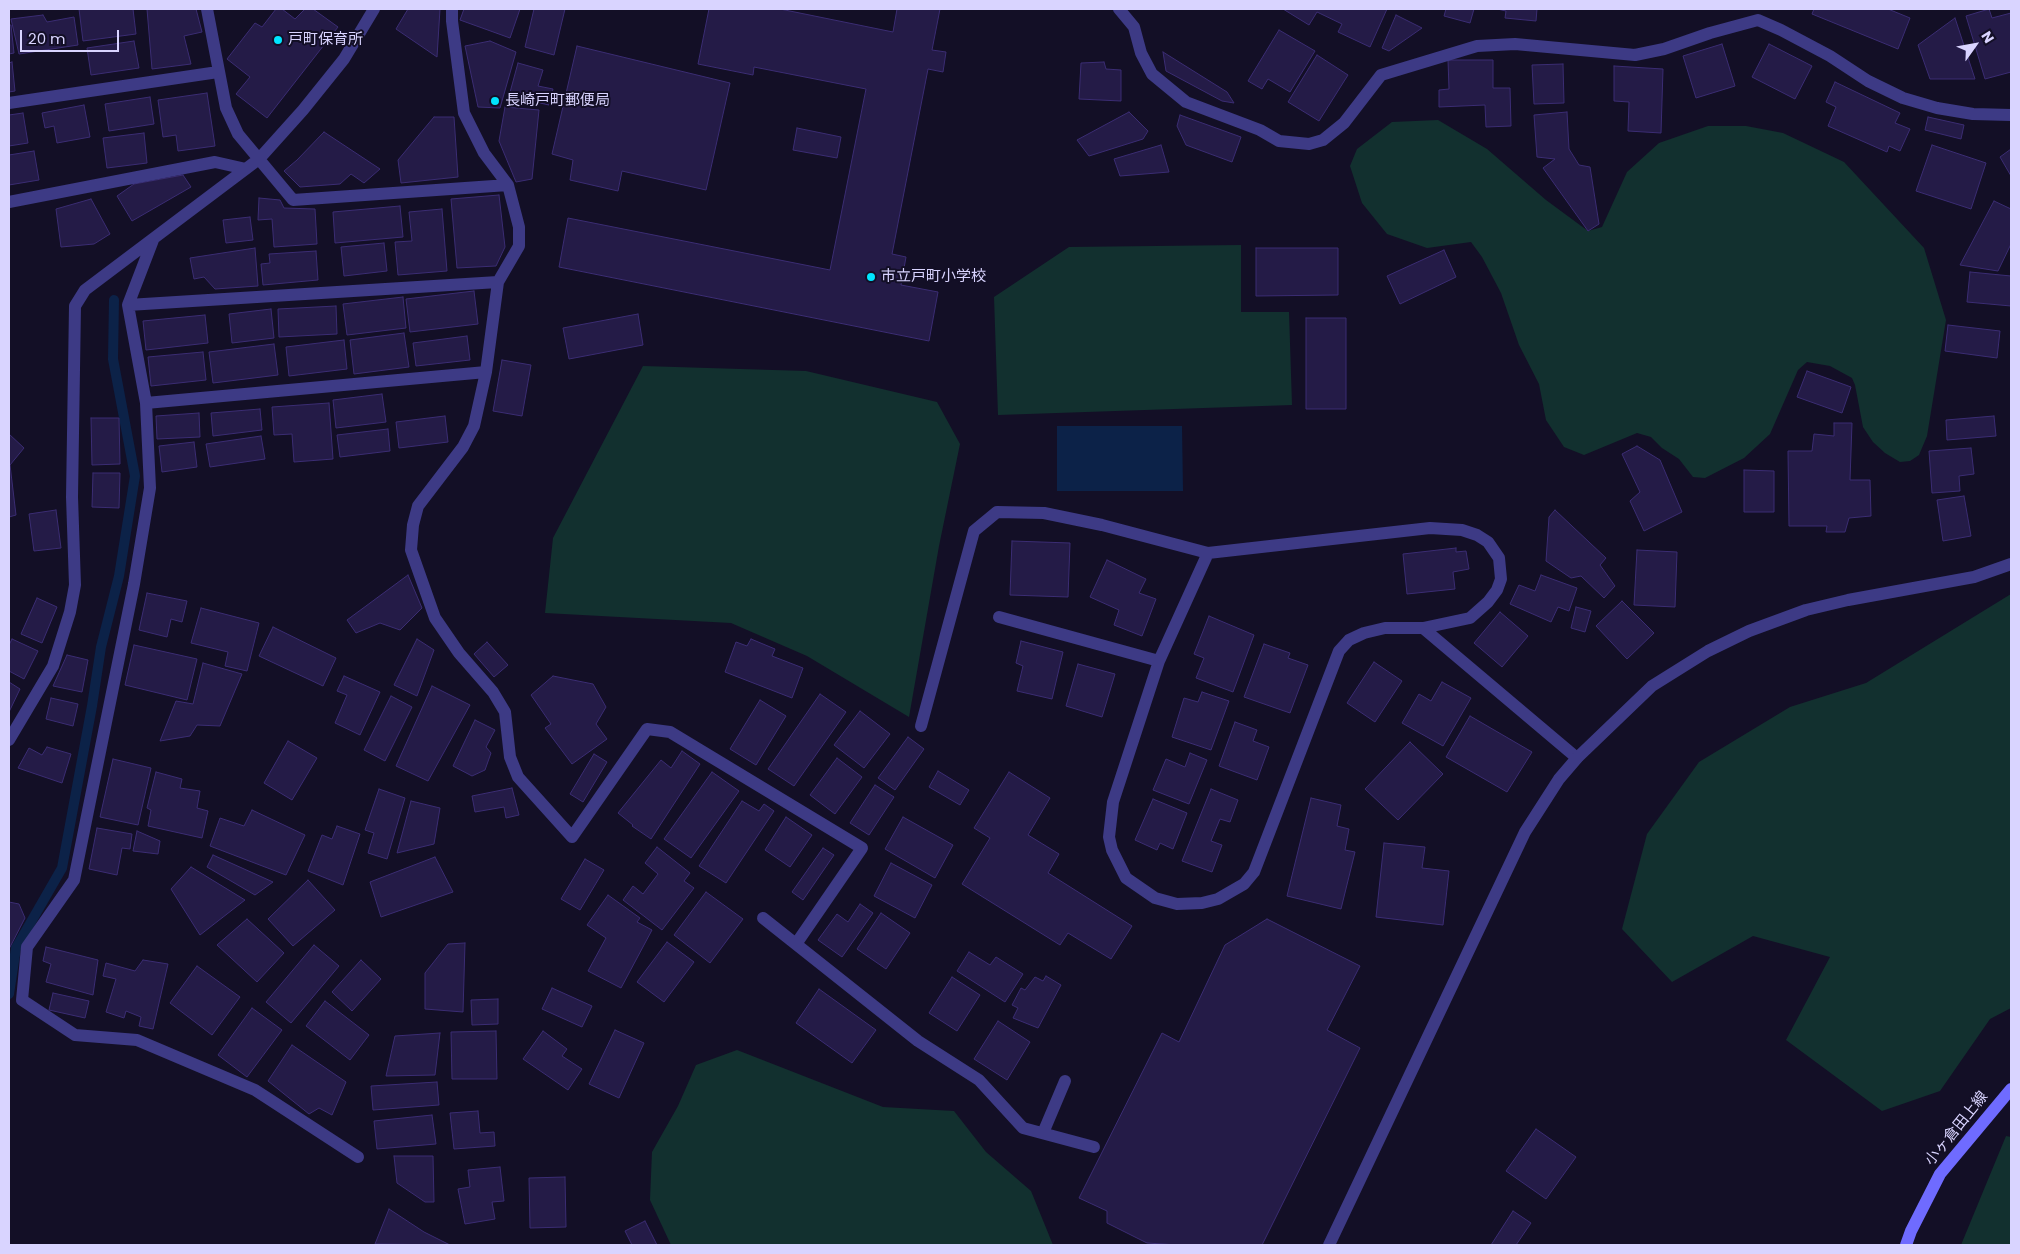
<!DOCTYPE html>
<meta charset="utf-8">
<style>
body{margin:0}
#map{position:relative;width:2020px;height:1254px;overflow:hidden;background:#130f26;font-family:Poppins,sans-serif}
canvas{display:block}
.frame{position:absolute;inset:0;border:10px solid #d9d4ff;pointer-events:none}
.north{position:absolute;left:1950px;top:20px;width:50px;height:50px;-webkit-text-stroke:4px #130f26;paint-order:stroke;rotate:58deg;font-size:14px;font-weight:700;line-height:20px;text-align:center;color:#d9d4ff}
.north::after{content:'';display:block;margin:auto;width:18px;height:22px;background:#d9d4ff;clip-path:polygon(50% 0,100% 100%,50% 72%,0 100%)}
.scale{position:absolute;left:20px;top:30px;width:99px;height:22px;box-sizing:border-box;border:2px solid #d9d4ff;border-top:0;padding-left:6px;font-size:15px;line-height:18px;white-space:nowrap;color:#d9d4ff;-webkit-text-stroke:4px #130f26;paint-order:stroke}
</style>
<div id="map">
<canvas width="2020" height="1254"></canvas>
<div class="frame"></div>
<div class="north">N</div>
<div class="scale">20 m</div>
</div>
<script>
const ctx = document.querySelector('canvas').getContext('2d');
ctx.lineJoin = 'round';
function paint(path, color) { ctx.fillStyle = color; ctx.fill(path, 'evenodd'); }
const shape = rows => new Path2D(rows.map(r => 'M' + r).join(''));
function strokePath(path, color, width, dash) { ctx.strokeStyle = color; ctx.lineWidth = width; ctx.lineCap = dash ? 'butt' : 'round'; ctx.setLineDash(dash || []); ctx.stroke(path); }
function write(font, color, halo, rows, align = 'center') {
  ctx.font = font + ' Poppins,"Noto Sans JP",sans-serif'; ctx.lineWidth = 4; ctx.setLineDash([]); ctx.textBaseline = 'middle'; ctx.strokeStyle = halo; ctx.fillStyle = color; for (const [text, x, y, turn = 0] of rows) {
    ctx.save(); ctx.translate(x, y); ctx.rotate((+turn || 0) * Math.PI / 180); ctx.textAlign = isNaN(turn) ? turn : align; if (halo) ctx.strokeText(text, 0, 0); ctx.fillText(text, 0, 0); ctx.restore();
  }
}
paint(shape([
 [1438,120,1487,149,1546,200,1588,231,1602,227,1627,172,1659,143,1708,126,1746,126,1783,133,1844,162,1924,248,1946,320,1927,436,1919,455,1910,461,1900,462,1885,453,1873,442,1863,427,1855,385,1852,378,1830,366,1807,362,1798,370,1770,434,1744,458,1705,478,1693,477,1679,459,1662,448,1651,437,1637,433,1584,455,1564,447,1546,420,1539,384,1519,345,1501,293,1482,257,1471,242,1427,248,1387,234,1362,203,1350,166,1357,149,1392,122],
 [1241,245,1241,312,1289,312,1292,405,998,415,994,297,1069,247],
 [643,366,806,371,937,402,960,444,939,546,909,717,807,656,731,623,545,613,553,538],
 [2011,594,2011,1008,1990,1019,1940,1091,1882,1111,1786,1040,1830,957,1753,936,1672,982,1622,929,1647,834,1699,762,1790,707,1866,683],
 [737,1050,883,1107,954,1111,986,1152,1031,1191,1053,1245,671,1245,650,1200,652,1152,678,1106,696,1065],
 [2006,1136,2011,1137,2011,1245,1961,1245]
]), '#12302f');
paint(shape([
 [1057,426,1182,426,1183,491,1057,491]
]), '#0c2248');
strokePath(shape([
 [9,994,16,948,62,868,92,706,101,647,119,576,135,476,113,359,114,300]
]), '#0c2248', 10);
const building = shape([
 [79,9,133,9,136,34,83,41,79,9],
 [147,9,196,9,202,32,184,36,191,64,152,69,147,9],
 [276,9,282,9,295,19,305,9,313,9,338,27,267,118,236,94,250,77,227,59,255,23,262,27,276,9],
 [408,9,440,9,437,57,396,29,408,9],
 [464,9,520,9,510,38,460,20,464,9],
 [534,9,565,9,554,55,525,47,534,9],
 [709,9,780,9,893,32,897,9,940,9,932,50,946,52,943,72,928,69,892,254,906,257,901,285,938,292,929,341,559,267,568,218,830,270,866,89,754,67,753,75,698,64,709,9],
 [1283,9,1387,9,1370,47,1338,32,1342,24,1317,12,1309,25,1283,9],
 [1446,9,1474,9,1470,23,1444,16,1446,9],
 [1497,9,1537,9,1536,21,1505,18,1506,11,1497,9],
 [1814,9,1888,9,1910,18,1898,49,1812,14,1814,9],
 [1989,9,1992,18,2011,13,2011,72,1985,79,1966,16,1989,9],
 [43,15,47,22,74,17,78,45,19,54,11,19,43,15],
 [1396,15,1422,28,1389,51,1382,48,1396,15],
 [1955,18,1975,79,1930,79,1918,45,1955,18],
 [9,25,11,25,14,53,9,54,9,25],
 [1279,30,1315,51,1290,92,1268,79,1262,89,1248,81,1279,30],
 [134,41,139,68,91,75,87,48,134,41],
 [490,41,516,52,500,108,478,107,465,46,490,41],
 [1722,44,1735,86,1696,98,1683,56,1722,44],
 [1769,44,1812,66,1795,99,1752,77,1769,44],
 [577,46,730,83,706,190,622,171,618,191,570,180,573,160,552,154,577,46],
 [1163,52,1227,92,1234,103,1222,101,1166,71,1163,52],
 [1317,55,1348,75,1319,121,1288,102,1317,55],
 [1448,60,1493,60,1493,88,1510,88,1511,126,1486,127,1485,105,1439,107,1439,90,1449,89,1448,60],
 [12,62,15,91,9,92,9,63,12,62],
 [1104,62,1106,69,1121,70,1121,101,1079,99,1081,63,1104,62],
 [518,63,543,70,538,86,553,89,549,105,509,96,518,63],
 [1563,64,1564,103,1534,104,1532,65,1563,64],
 [1614,66,1663,69,1661,133,1628,131,1629,102,1614,101,1614,66],
 [1835,82,1900,113,1895,123,1910,129,1900,151,1889,146,1887,152,1828,126,1836,107,1826,102,1835,82],
 [207,93,215,146,178,151,176,135,163,137,158,100,207,93],
 [150,97,154,124,109,131,105,104,150,97],
 [84,105,90,137,57,143,54,126,45,128,42,113,84,105],
 [505,107,539,110,532,179,516,182,499,141,505,107],
 [1129,112,1148,131,1143,139,1089,156,1077,140,1129,112],
 [1567,112,1569,149,1579,165,1590,167,1599,224,1588,231,1543,168,1555,159,1537,157,1534,115,1567,112],
 [23,113,28,143,9,146,9,115,23,113],
 [1180,115,1241,137,1232,162,1186,145,1177,126,1180,115],
 [434,117,454,117,458,177,401,183,398,160,434,117],
 [1928,117,1964,125,1961,139,1925,130,1928,117],
 [797,128,841,137,837,158,793,150,797,128],
 [324,132,380,169,364,183,351,174,340,184,300,187,284,171,297,160,324,132],
 [144,133,147,163,107,168,103,138,144,133],
 [1161,145,1169,172,1120,176,1114,159,1161,145],
 [1932,145,1986,163,1971,209,1916,191,1932,145],
 [2011,149,2011,176,2000,157,2011,149],
 [34,151,39,180,9,185,9,155,34,151],
 [183,175,191,187,132,221,117,196,134,184,183,175],
 [499,195,505,247,496,266,457,268,451,199,499,195],
 [259,198,280,200,284,208,315,209,317,244,274,247,272,219,258,220,259,198],
 [91,199,110,234,94,244,61,247,56,209,91,199],
 [1994,201,2011,209,2011,244,1998,271,1960,265,1994,201],
 [400,206,403,237,335,243,333,212,400,206],
 [442,209,447,271,398,275,395,242,412,241,409,212,442,209],
 [250,217,253,240,226,243,223,220,250,217],
 [384,243,387,271,344,276,341,247,384,243],
 [255,248,258,286,215,289,204,277,194,279,190,258,255,248],
 [1256,248,1338,248,1338,295,1256,296,1256,248],
 [1444,250,1456,277,1400,304,1387,276,1444,250],
 [316,251,318,280,263,285,261,264,270,263,269,254,316,251],
 [1970,272,2011,276,2011,306,1967,302,1970,272],
 [474,291,478,324,410,332,406,299,474,291],
 [403,297,406,328,347,335,343,304,403,297],
 [336,306,337,334,279,337,278,309,336,306],
 [271,309,274,338,232,343,229,314,271,309],
 [638,314,643,345,569,359,563,328,638,314],
 [205,315,208,343,146,350,143,321,205,315],
 [1306,318,1346,318,1346,409,1306,409,1306,318],
 [1948,325,2000,331,1997,358,1945,351,1948,325],
 [404,333,409,367,354,374,350,340,404,333],
 [467,336,470,360,416,366,413,343,467,336],
 [344,340,347,369,289,376,286,347,344,340],
 [274,344,278,375,213,383,209,352,274,344],
 [203,352,206,380,151,386,148,357,203,352],
 [502,360,531,365,522,416,493,411,502,360],
 [1807,371,1851,387,1842,413,1797,397,1807,371],
 [382,394,386,422,336,428,333,400,382,394],
 [329,403,333,459,294,462,292,434,274,435,272,407,329,403],
 [260,409,262,430,213,436,211,413,260,409],
 [199,413,200,437,157,439,156,416,199,413],
 [445,416,448,442,399,448,396,422,445,416],
 [1994,416,1996,436,1947,440,1946,420,1994,416],
 [91,418,119,418,120,464,92,465,91,418],
 [1834,423,1852,423,1850,480,1870,480,1871,516,1849,518,1845,532,1826,532,1827,526,1789,526,1788,451,1812,451,1814,434,1834,436,1834,423],
 [388,429,390,451,340,457,337,435,388,429],
 [9,434,24,448,10,465,16,515,9,517,9,434],
 [261,436,265,459,210,467,206,444,261,436],
 [194,442,197,467,162,472,159,446,194,442],
 [1637,446,1660,460,1682,512,1644,531,1630,501,1640,492,1622,454,1637,446],
 [1971,448,1974,474,1959,476,1960,491,1932,493,1929,451,1971,448],
 [1744,470,1774,471,1774,512,1744,512,1744,470],
 [93,473,120,473,119,508,92,507,93,473],
 [1964,496,1971,536,1943,541,1937,500,1964,496],
 [56,510,61,548,34,551,29,514,56,510],
 [1555,510,1606,558,1600,565,1615,586,1604,598,1581,576,1571,578,1546,561,1549,517,1555,510],
 [1012,541,1070,543,1068,597,1010,595,1012,541],
 [1456,548,1456,552,1466,551,1469,569,1453,572,1455,589,1407,594,1403,554,1456,548],
 [1637,550,1677,552,1675,607,1634,605,1637,550],
 [1107,560,1146,579,1139,593,1156,599,1142,636,1114,625,1119,610,1090,597,1107,560],
 [408,575,422,608,400,630,380,623,356,633,347,620,408,575],
 [1541,575,1577,588,1569,611,1558,607,1551,622,1510,604,1519,585,1535,591,1541,575],
 [147,593,187,601,182,622,171,619,167,637,139,630,147,593],
 [37,598,57,607,42,643,21,634,37,598],
 [1622,601,1654,633,1627,659,1596,626,1622,601],
 [1576,607,1591,611,1585,632,1571,628,1576,607],
 [201,608,259,623,247,671,225,666,228,652,191,643,201,608],
 [1500,612,1528,636,1502,667,1474,643,1500,612],
 [1209,616,1254,635,1233,692,1196,678,1204,658,1194,654,1209,616],
 [273,627,336,658,323,686,259,656,273,627],
 [12,639,38,651,24,679,9,671,9,645,12,639],
 [417,639,434,650,417,696,394,685,417,639],
 [751,639,775,649,772,656,803,668,792,698,725,672,736,642,747,646,751,639],
 [1021,641,1063,652,1052,699,1017,691,1023,666,1016,663,1021,641],
 [487,642,508,665,494,677,474,654,487,642],
 [1264,644,1290,653,1288,658,1308,665,1290,713,1244,697,1264,644],
 [134,645,197,659,187,700,125,685,134,645],
 [67,655,88,660,82,692,53,686,67,655],
 [1374,662,1402,681,1375,722,1347,703,1374,662],
 [203,663,242,674,220,726,197,725,190,736,160,741,176,701,193,704,203,663],
 [1078,664,1115,674,1102,717,1066,706,1078,664],
 [344,676,380,692,360,735,335,723,347,695,337,691,344,676],
 [553,676,593,684,606,707,596,724,607,739,572,764,545,728,551,724,531,695,553,676],
 [9,682,20,689,9,712,9,682],
 [1442,682,1471,698,1443,746,1402,723,1419,694,1431,701,1442,682],
 [432,686,470,705,428,781,396,766,432,686],
 [1202,692,1229,701,1211,750,1172,737,1184,698,1198,702,1202,692],
 [820,694,846,712,794,786,768,769,820,694],
 [391,696,412,707,385,761,364,750,391,696],
 [51,698,78,704,73,726,46,719,51,698],
 [760,700,786,716,756,765,730,749,760,700],
 [860,711,890,734,864,768,834,745,860,711],
 [1470,716,1532,752,1507,792,1446,757,1470,716],
 [475,720,495,730,486,747,491,753,485,770,472,776,453,766,475,720],
 [1235,722,1257,730,1253,741,1269,747,1257,780,1219,766,1235,722],
 [908,737,924,749,895,790,878,778,908,737],
 [288,741,317,758,292,800,264,783,288,741],
 [1410,742,1443,774,1398,820,1365,789,1410,742],
 [47,747,71,754,62,783,18,768,29,748,42,755,47,747],
 [682,751,700,764,651,839,632,826,633,825,618,813,661,760,671,768,682,751],
 [1190,753,1207,760,1189,804,1153,790,1166,759,1185,767,1190,753],
 [594,754,607,762,583,802,570,794,594,754],
 [837,758,862,777,835,814,810,795,837,758],
 [113,759,151,768,138,825,100,817,113,759],
 [938,771,969,790,960,805,929,787,938,771],
 [156,772,182,779,180,788,200,791,197,808,208,811,202,838,148,826,151,810,147,808,156,772],
 [712,772,739,791,691,858,664,839,712,772],
 [1009,772,1050,798,1028,835,1059,854,1048,873,1132,926,1111,959,1068,933,1060,945,962,884,990,838,974,828,1009,772],
 [875,785,894,797,869,835,850,823,875,785],
 [512,788,519,815,506,818,504,807,475,812,472,796,512,788],
 [379,789,405,798,387,859,368,853,374,833,365,830,379,789],
 [1211,789,1238,800,1230,822,1220,819,1211,841,1222,845,1212,872,1182,861,1211,789],
 [1311,798,1341,805,1337,826,1349,829,1345,850,1355,852,1341,909,1287,896,1311,798],
 [1153,799,1187,813,1173,849,1160,843,1157,850,1135,840,1153,799],
 [411,801,440,808,434,844,397,853,411,801],
 [742,801,759,811,764,804,774,811,726,883,699,866,742,801],
 [252,810,305,835,286,875,210,846,220,818,244,826,252,810],
 [786,817,812,835,790,867,765,850,786,817],
 [903,817,953,845,935,878,885,849,903,817],
 [337,826,360,834,343,885,308,871,322,835,332,839,337,826],
 [97,828,132,834,130,849,122,848,117,875,89,869,97,828],
 [137,831,160,841,158,854,133,851,137,831],
 [1384,843,1425,847,1422,868,1449,871,1443,925,1376,917,1384,843],
 [657,847,690,873,684,881,694,888,662,930,623,900,633,886,643,894,658,874,645,863,657,847],
 [823,848,834,855,803,900,792,892,823,848],
 [213,855,273,882,255,895,207,867,213,855],
 [435,857,453,892,381,917,370,882,435,857],
 [585,859,604,870,580,910,561,899,585,859],
 [891,863,932,885,915,918,874,896,891,863],
 [191,867,245,900,200,935,171,889,191,867],
 [308,880,335,910,293,946,268,919,308,880],
 [706,892,743,919,710,963,674,935,706,892],
 [608,895,640,918,637,922,652,930,621,988,588,971,606,938,587,925,608,895],
 [9,902,19,904,25,918,9,949,9,902],
 [860,904,873,913,842,957,818,940,837,914,848,922,860,904],
 [881,913,910,933,886,969,857,949,881,913],
 [247,919,284,953,257,982,217,945,247,919],
 [1267,919,1360,966,1327,1030,1360,1048,1262,1245,1178,1245,1147,1243,1107,1223,1107,1211,1079,1198,1162,1033,1179,1042,1225,945,1267,919],
 [667,942,694,962,664,1002,637,982,667,942],
 [465,943,463,1012,425,1009,425,973,448,944,465,943],
 [314,945,339,966,291,1023,266,1002,314,945],
 [46,947,98,960,93,995,46,982,51,964,43,961,46,947],
 [969,952,990,965,996,957,1023,974,1005,1002,957,971,969,952],
 [143,960,168,964,153,1029,139,1026,141,1017,126,1011,124,1018,106,1012,116,979,103,976,106,963,135,971,143,960],
 [361,960,381,979,352,1011,332,992,361,960],
 [197,966,240,997,212,1035,170,1003,197,966],
 [1046,976,1061,985,1038,1028,1013,1018,1018,1008,1012,1005,1021,988,1025,990,1035,977,1043,981,1046,976],
 [952,977,980,995,957,1031,929,1013,952,977],
 [552,988,592,1006,582,1027,542,1009,552,988],
 [819,989,876,1030,852,1063,796,1023,819,989],
 [53,993,89,1001,85,1018,49,1010,53,993],
 [498,999,498,1024,472,1025,471,1000,498,999],
 [325,1001,369,1035,350,1060,306,1026,325,1001],
 [252,1008,282,1030,247,1077,218,1055,252,1008],
 [998,1021,1030,1042,1007,1080,974,1059,998,1021],
 [615,1030,644,1043,619,1098,589,1084,615,1030],
 [496,1031,497,1079,452,1079,451,1032,496,1031],
 [543,1031,567,1049,562,1056,582,1069,568,1090,523,1059,543,1031],
 [440,1033,435,1075,386,1076,395,1036,440,1033],
 [292,1045,346,1082,332,1115,319,1108,309,1114,268,1081,292,1045],
 [437,1082,439,1105,373,1110,371,1086,437,1082],
 [478,1111,480,1133,494,1132,495,1146,454,1149,450,1113,478,1111],
 [432,1115,436,1144,377,1149,374,1121,432,1115],
 [1536,1129,1576,1157,1546,1199,1506,1171,1536,1129],
 [394,1156,433,1156,434,1202,425,1202,397,1183,394,1156],
 [500,1167,504,1201,492,1202,495,1219,465,1224,458,1189,470,1187,468,1170,500,1167],
 [565,1177,566,1227,530,1228,529,1178,565,1177],
 [389,1209,424,1232,450,1245,375,1244,389,1209],
 [1513,1211,1531,1223,1516,1245,1491,1245,1513,1211],
 [645,1221,657,1245,632,1245,625,1231,645,1221]
]);
paint(building, '#241b47');
strokePath(building, '#3b2d73', 1);
strokePath(shape([
 [207,9,226,108,238,134,293,200,508,185],
 [452,9,452,21,464,113,484,153,508,185,519,227,519,246,498,282,486,372,474,426,463,447,418,506,413,525,411,550,435,618,459,653,493,692,505,712,510,757,518,777,572,837,647,729,670,732,862,848,796,944],
 [1119,9,1134,27,1141,53,1152,74,1186,102,1260,130,1279,141,1309,144,1323,140,1344,123,1381,75,1477,46,1515,44,1635,55,1664,49,1710,33,1758,20,1781,30,1830,56,1868,81,1903,98,1937,108,1973,114,2011,115],
 [9,103,218,72],
 [9,202,215,162,246,169],
 [153,240,128,305,146,403,150,488,134,584,74,880,27,947,22,1000,75,1035,137,1040,255,1090,358,1157],
 [128,305,498,282],
 [146,403,486,372],
 [999,617,1159,661],
 [1423,628,1385,628,1364,633,1349,640,1339,651,1254,872,1244,884,1218,899,1202,903,1177,904,1155,898,1126,878,1112,850,1109,837,1113,802,1159,661,1208,553,1430,528,1462,530,1477,535,1488,542,1499,558,1501,579,1497,590,1488,602,1470,618,1423,628,1577,758],
 [921,726,974,531,997,512,1044,513,1102,525,1208,553],
 [9,740,53,666,70,612,75,585,72,497,75,306,85,290,259,159,303,110,344,59,374,9],
 [763,918,918,1041,979,1080,1023,1128,1094,1147],
 [1043,1133,1065,1081]
]), '#3d3a85', 12);
strokePath(shape([
 [1329,1245,1525,832,1559,779,1577,758,1652,686,1708,651,1749,631,1806,610,1848,600,1974,577,2011,564]
]), '#3d3a85', 12);
strokePath(shape([
 [1906,1245,1911,1231,1940,1174,2011,1089]
]), '#6f6bff', 12);
for (const [x, y, r, color] of [
 [278,40,5,"#00e5ff"],
 [495,101,5,"#00e5ff"],
 [871,277,5,"#00e5ff"]
]) { const dot = new Path2D(); dot.arc(x, y, r, 0, 2 * Math.PI); ctx.fillStyle = color; ctx.fill(dot); strokePath(dot, '#130f26', 2); }
write('15px', '#d9d4ff', '#130f26', [
 ["戸町保育所",288,40],
 ["長崎戸町郵便局",505,101],
 ["市立戸町小学校",881,277]
], 'left');
write('15px', '#d9d4ff', '#130f26', [
 ["小ヶ倉田上線",1957,1129,-51]
]);
</script>
